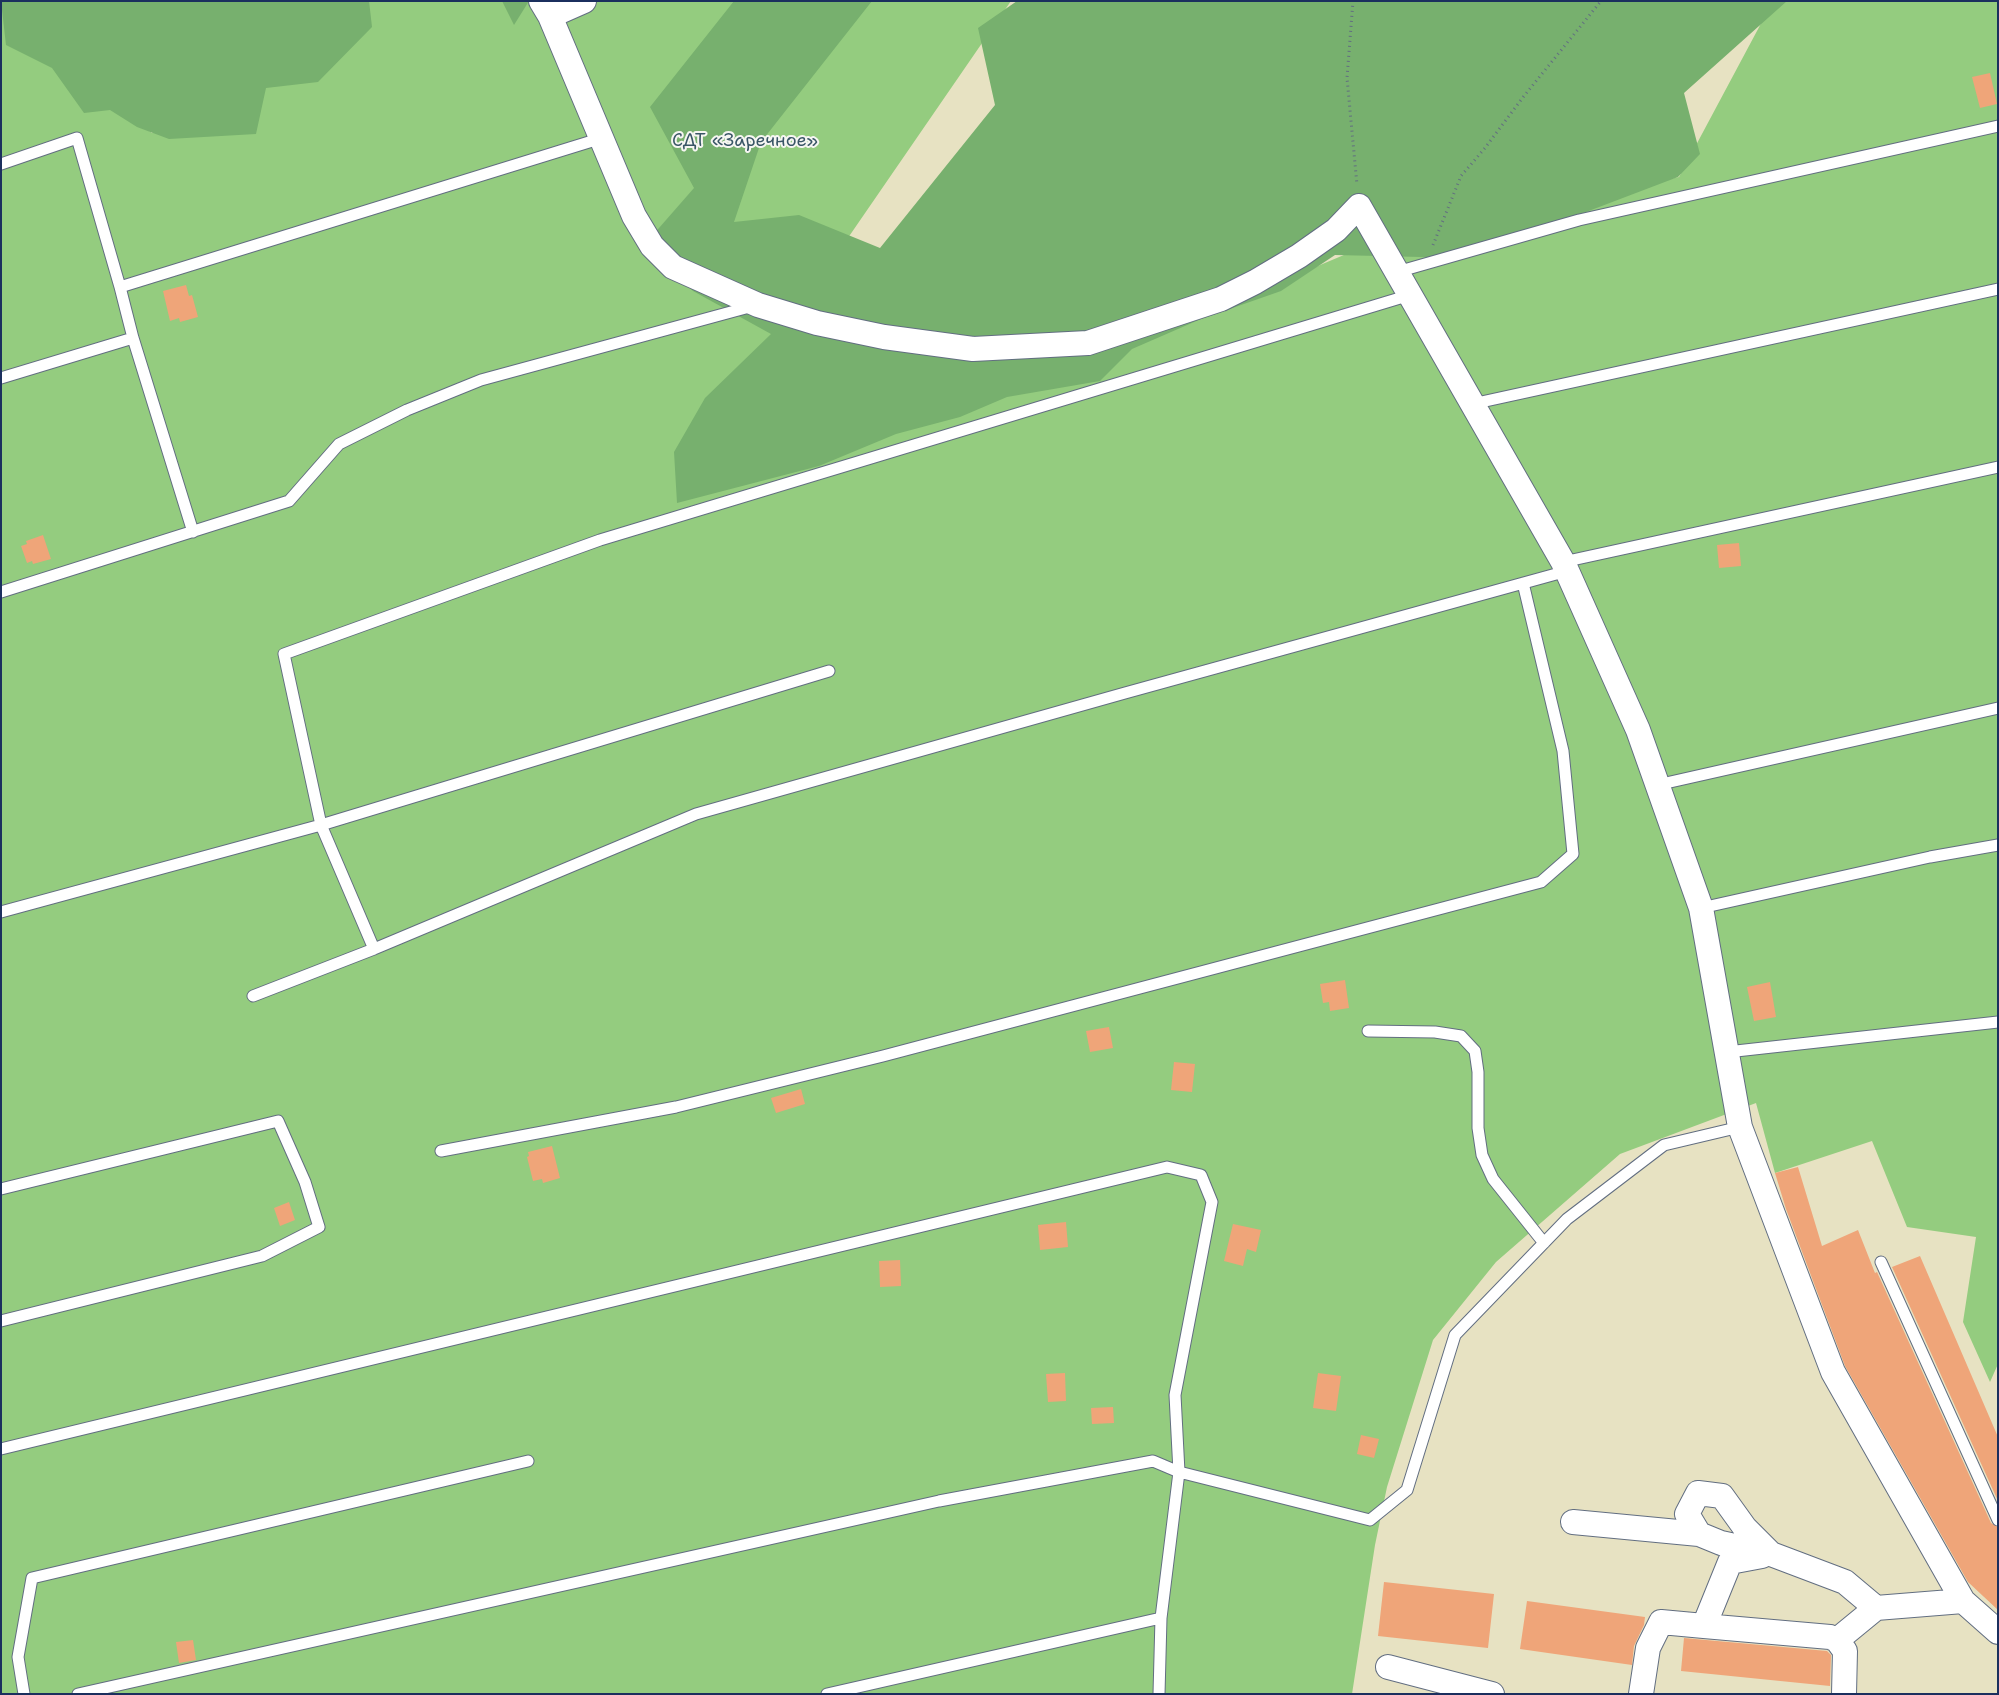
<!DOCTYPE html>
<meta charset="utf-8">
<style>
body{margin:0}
#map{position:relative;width:1999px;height:1695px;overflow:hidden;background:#e7e2c2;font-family:"Shantell Sans",sans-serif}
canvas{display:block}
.frame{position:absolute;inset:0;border:2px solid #1b2f5e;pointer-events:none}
</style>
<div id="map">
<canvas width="1999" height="1695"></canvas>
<div class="frame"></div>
</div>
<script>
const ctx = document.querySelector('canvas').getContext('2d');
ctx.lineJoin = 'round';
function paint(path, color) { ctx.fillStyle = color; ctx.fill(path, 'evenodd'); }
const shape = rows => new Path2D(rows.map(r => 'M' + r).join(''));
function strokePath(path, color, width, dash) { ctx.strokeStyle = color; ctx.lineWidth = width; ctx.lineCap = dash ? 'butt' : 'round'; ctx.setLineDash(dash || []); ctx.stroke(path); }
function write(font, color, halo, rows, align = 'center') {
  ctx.font = font + ' "Shantell Sans",sans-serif'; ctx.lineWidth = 4; ctx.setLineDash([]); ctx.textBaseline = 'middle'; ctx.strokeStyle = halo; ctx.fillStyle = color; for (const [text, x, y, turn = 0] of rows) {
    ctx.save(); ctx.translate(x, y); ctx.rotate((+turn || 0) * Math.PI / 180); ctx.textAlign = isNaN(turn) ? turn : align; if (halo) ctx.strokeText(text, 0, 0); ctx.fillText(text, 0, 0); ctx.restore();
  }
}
paint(shape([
 [1,1,32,41,152,133,354,30,358,1,1011,1,788,325,1154,335,1370,244,1679,177,1773,1,1998,1,1998,1364,1990,1382,1963,1322,1976,1237,1907,1227,1872,1141,1775,1173,1756,1103,1620,1154,1496,1262,1433,1340,1387,1487,1375,1545,1352,1694,1,1694]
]), '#94cc7f');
paint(shape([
 [1,1,369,1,372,27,318,82,266,88,256,134,169,139,137,127,110,110,84,113,52,68,6,45],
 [502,1,529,1,514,25],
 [734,1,872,1,761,142,734,222,799,215,880,248,995,105,978,28,1017,1,1787,1,1684,93,1700,154,1678,177,1465,258,1335,255,1281,291,1201,319,1132,349,1100,381,1007,397,960,417,896,434,819,466,677,503,674,452,705,398,771,334,693,291,645,244,694,188,650,107]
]), '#77b06e');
paint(shape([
 [1990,73,1997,104,1980,108,1972,77],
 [186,285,189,296,192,295,198,317,180,322,179,318,170,321,163,291],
 [43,535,51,559,33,564,32,561,27,563,21,546,27,544,26,541],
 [1739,543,1741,566,1719,568,1717,545],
 [1345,980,1349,1008,1330,1011,1329,1002,1323,1003,1320,984],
 [1770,982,1776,1017,1754,1021,1747,987],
 [1109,1027,1113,1048,1090,1052,1086,1031],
 [1174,1062,1195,1064,1192,1092,1171,1090],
 [801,1089,805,1104,776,1113,771,1098],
 [552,1146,560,1178,543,1183,542,1179,533,1181,527,1157,529,1156,528,1152],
 [1798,1167,1822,1246,1858,1230,1875,1273,1877,1272,1991,1523,1998,1527,1998,1610,1968,1582,1845,1366,1786,1209,1775,1173],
 [289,1202,295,1220,280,1226,274,1208],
 [1066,1222,1068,1247,1040,1250,1038,1225],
 [1233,1224,1261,1230,1256,1252,1247,1249,1243,1266,1224,1261],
 [1920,1256,1998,1437,1998,1501,1892,1267],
 [900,1260,901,1286,880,1287,879,1261],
 [1065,1373,1066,1401,1048,1402,1046,1374],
 [1318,1373,1341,1376,1336,1411,1313,1408],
 [1113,1407,1114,1423,1092,1424,1091,1408],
 [1361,1435,1379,1439,1374,1458,1357,1454],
 [1384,1582,1494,1594,1488,1648,1378,1636],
 [1527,1601,1645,1617,1644,1625,1634,1646,1632,1665,1520,1649],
 [1684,1638,1827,1651,1831,1655,1830,1686,1681,1671],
 [193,1640,196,1660,179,1663,176,1642]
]), '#efa579');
const service = shape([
 [1,164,77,138,120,287],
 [1397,272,1579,220,1998,126],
 [1410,295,600,540,284,654,321,825,374,949,696,814,1125,693,1567,571],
 [1,378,133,338],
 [1472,404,1998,289],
 [193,532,133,338,120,287,602,138],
 [1563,562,1998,467],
 [1,592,289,501,339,444,407,410,481,380,753,306],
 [1657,785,1998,708],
 [1701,908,1930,857,1998,845],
 [1,912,321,825,829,671],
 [253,996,374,949],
 [1368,1031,1435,1032,1461,1036,1475,1051,1478,1072,1478,1128,1482,1155,1493,1179,1544,1243],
 [1727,1052,1998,1022],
 [441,1151,676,1107,883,1056,1541,882,1573,854,1563,751,1523,583],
 [1,1189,278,1121,305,1182,319,1227,262,1256,1,1321],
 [1881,1262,1998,1520],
 [1,1449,1167,1167,1201,1175,1212,1202,1175,1395,1179,1472,1161,1618,1159,1694],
 [24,1694,18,1657,32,1578,528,1461],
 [78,1694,939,1501,1153,1461,1179,1472,1370,1520,1407,1490,1455,1335,1567,1219,1664,1145,1740,1127],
 [827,1694,1161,1618]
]);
const minor = shape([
 [541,1,550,16,634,216,652,246,673,267,758,305,817,323,884,337,973,349,1088,343,1221,299,1255,282,1299,256,1336,230,1359,206,1563,562,1638,730,1701,908,1740,1127,1833,1372,1963,1601,1998,1632],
 [550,16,584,1],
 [1573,1522,1699,1534],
 [1771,1554,1745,1528,1722,1496,1698,1493,1687,1514,1699,1534,1721,1543,1771,1554,1845,1582,1876,1608,1963,1601],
 [1704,1626,1830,1637,1837,1640,1845,1651,1844,1694],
 [1837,1640,1876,1608],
 [1388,1667,1492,1694],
 [1641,1694,1648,1648,1661,1622,1704,1626,1730,1562,1762,1556]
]);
strokePath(service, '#626e81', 13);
strokePath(minor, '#626e81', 26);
strokePath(shape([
 [1353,1,1347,78,1357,185],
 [1433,245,1461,176,1485,148,1524,96,1601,1]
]), '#626e81', 3, [1, 4]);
strokePath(service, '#fff', 11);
strokePath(minor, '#fff', 24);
write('18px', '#395666', '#f6f6f2', [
 ["СДТ «Заречное»",745,141]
]);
</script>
